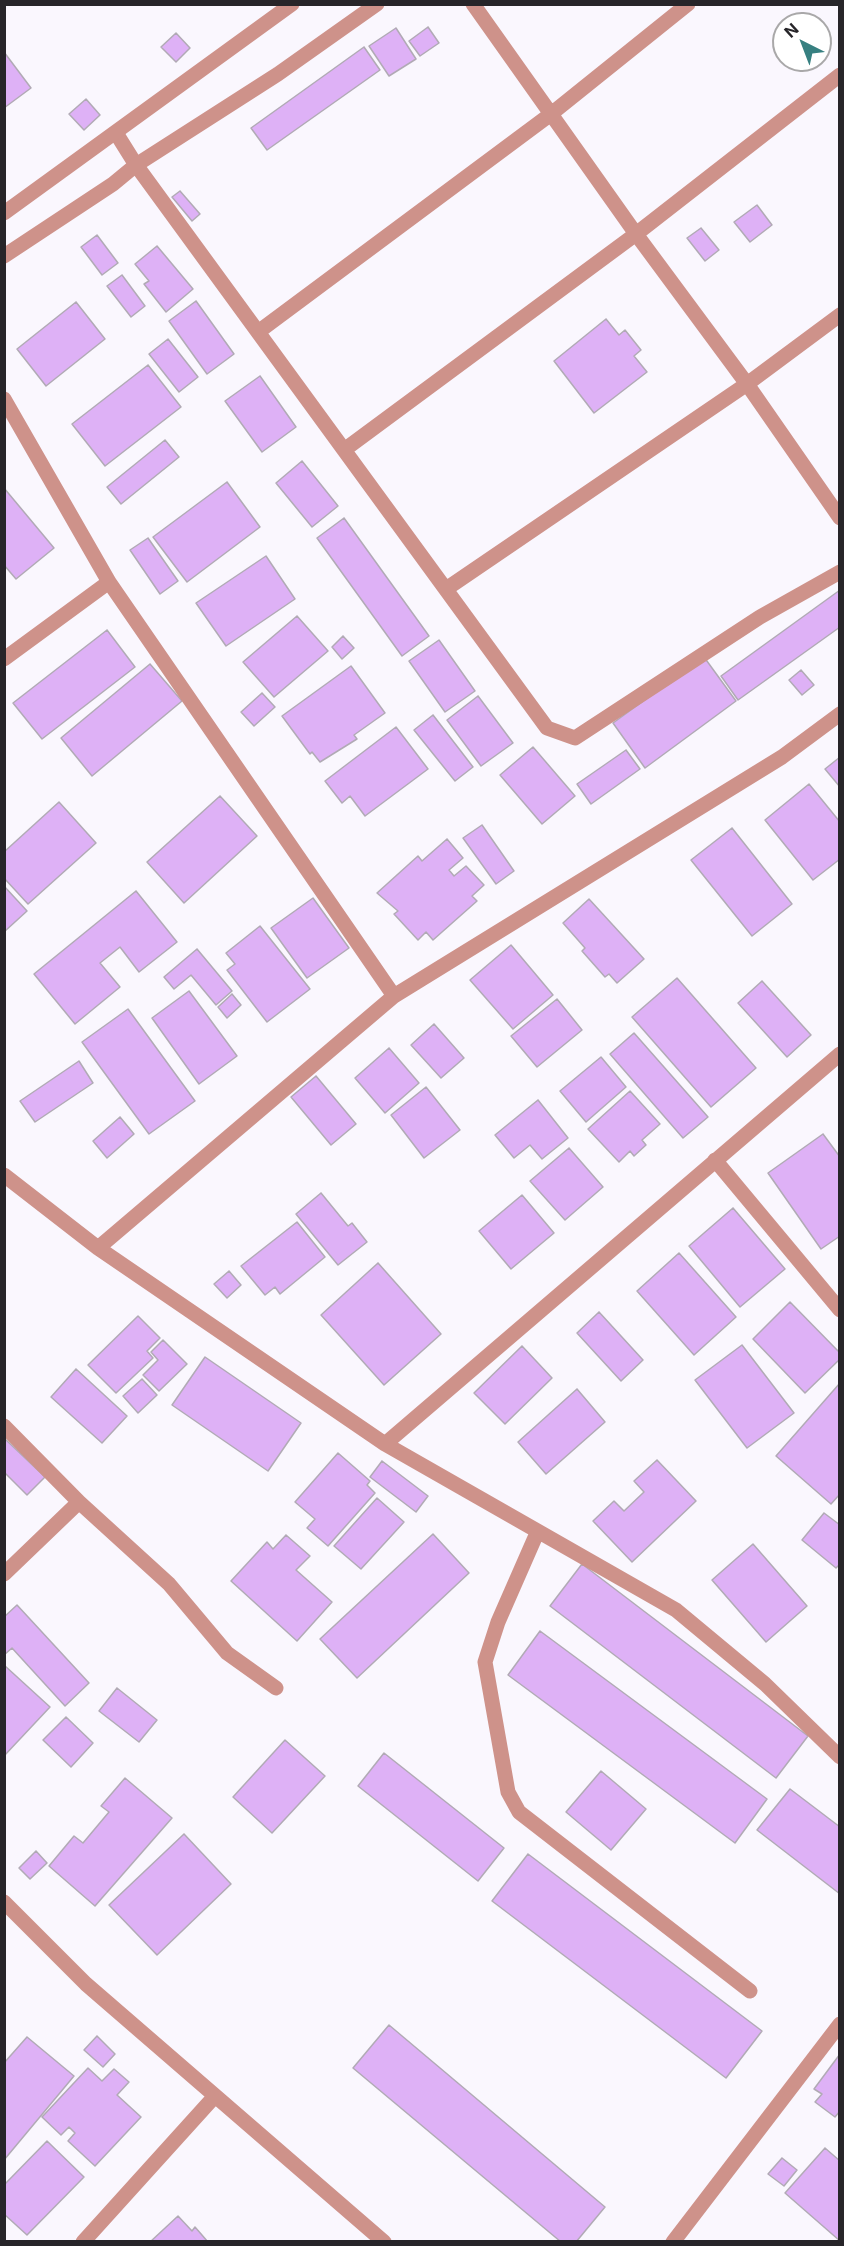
<!DOCTYPE html>
<style>
body{margin:0}
#map{position:relative;width:844px;height:2246px;overflow:hidden;background:#faf7fe;font-family:Inter,sans-serif}
canvas{display:block}
.frame{position:absolute;inset:0;border:6px solid #272529;pointer-events:none}
.north{position:absolute;left:772px;top:12px;width:60px;height:60px;box-sizing:border-box;background:#fff;border:2px solid #a9a8a9;border-radius:50%;rotate:318deg;font-size:16px;font-weight:700;line-height:24px;text-align:center;color:#272529}
.north::after{content:'';display:block;margin:auto;width:21px;height:27px;background:#378081;clip-path:polygon(50% 0,100% 100%,50% 72%,0 100%)}
</style>
<div id="map">
<canvas width="844" height="2246"></canvas>
<div class="frame"></div>
<div class="north">N</div>
</div>
<script>
const ctx = document.querySelector('canvas').getContext('2d');
ctx.lineJoin = 'round';
function paint(path, color) { ctx.fillStyle = color; ctx.fill(path, 'evenodd'); }
const shape = rows => new Path2D(rows.map(r => 'M' + r).join(''));
function strokePath(path, color, width, dash) { ctx.strokeStyle = color; ctx.lineWidth = width; ctx.lineCap = dash ? 'butt' : 'round'; ctx.setLineDash(dash || []); ctx.stroke(path); }
const building = shape([
 [428,27,439,43,420,56,409,41,428,27],
 [396,28,416,59,389,76,369,46,396,28],
 [176,33,190,48,176,62,161,47,176,33],
 [364,47,380,70,267,150,251,128,364,47],
 [4,52,31,88,4,108,4,52],
 [86,99,100,115,84,130,69,114,86,99],
 [180,191,200,214,192,221,172,197,180,191],
 [757,205,772,225,750,242,734,222,757,205],
 [701,228,719,250,705,261,687,238,701,228],
 [97,235,118,263,102,275,81,247,97,235],
 [157,246,193,289,166,312,144,284,149,281,135,264,157,246],
 [122,275,145,306,131,317,107,286,122,275],
 [196,301,234,354,207,374,169,321,196,301],
 [76,302,105,339,46,386,17,349,76,302],
 [606,319,619,335,625,330,641,350,634,356,647,372,594,413,554,361,606,319],
 [168,339,198,377,179,392,149,354,168,339],
 [148,365,181,407,105,466,72,424,148,365],
 [260,376,296,427,262,452,225,401,260,376],
 [165,440,179,457,121,504,107,487,165,440],
 [302,461,338,506,312,527,276,483,302,461],
 [227,482,260,527,187,582,153,537,227,482],
 [4,488,54,548,16,579,4,565,4,488],
 [344,518,429,636,402,656,317,538,344,518],
 [148,538,178,581,160,594,130,550,148,538],
 [266,556,295,599,226,646,196,603,266,556],
 [840,590,840,627,738,700,721,676,840,590],
 [297,616,328,651,274,697,243,662,297,616],
 [107,630,135,667,42,739,13,703,107,630],
 [343,636,354,648,342,659,332,647,343,636],
 [439,640,475,691,445,712,409,661,439,640],
 [704,657,736,701,645,768,613,723,704,657],
 [150,664,182,701,92,776,61,738,150,664],
 [351,666,385,713,354,735,357,739,320,762,312,752,310,754,282,716,351,666],
 [801,670,814,685,802,695,789,680,801,670],
 [262,693,275,707,254,726,241,712,262,693],
 [478,696,513,743,481,766,447,720,478,696],
 [433,715,473,767,455,781,414,730,433,715],
 [396,727,428,769,365,816,350,796,342,803,325,781,396,727],
 [533,747,575,796,542,824,500,775,533,747],
 [626,750,640,769,591,804,577,784,626,750],
 [840,757,840,787,825,769,840,757],
 [809,784,840,822,840,859,813,880,765,820,809,784],
 [220,796,257,836,184,903,147,862,220,796],
 [59,802,96,843,28,904,4,878,4,852,59,802],
 [482,825,514,871,496,884,463,838,482,825],
 [732,828,792,904,752,936,691,860,732,828],
 [447,839,463,858,449,870,454,876,466,866,484,885,472,896,477,901,433,940,426,932,418,940,394,914,398,911,377,893,418,856,422,861,447,839],
 [4,886,27,911,4,932,4,886],
 [136,891,177,942,139,972,120,947,100,963,120,987,75,1024,34,974,136,891],
 [313,898,349,948,307,978,271,928,313,898],
 [589,899,644,959,617,983,609,974,605,977,582,951,585,948,563,923,589,899],
 [260,926,310,989,267,1022,227,970,235,964,226,953,260,926],
 [511,945,553,995,513,1029,470,980,511,945],
 [197,949,232,991,216,1005,191,975,174,989,164,977,197,949],
 [677,978,756,1068,711,1107,632,1017,677,978],
 [762,981,811,1035,787,1057,738,1003,762,981],
 [189,991,237,1056,199,1084,152,1018,189,991],
 [232,994,241,1005,227,1018,218,1007,232,994],
 [557,999,582,1030,537,1067,511,1036,557,999],
 [128,1009,195,1101,149,1134,82,1042,128,1009],
 [434,1024,464,1058,441,1078,411,1045,434,1024],
 [634,1033,708,1117,683,1138,610,1054,634,1033],
 [389,1048,419,1083,385,1113,355,1078,389,1048],
 [601,1057,626,1087,586,1122,560,1091,601,1057],
 [79,1061,93,1083,35,1122,20,1101,79,1061],
 [316,1076,356,1124,331,1145,291,1097,316,1076],
 [426,1087,460,1130,424,1158,391,1115,426,1087],
 [630,1091,660,1124,642,1140,646,1145,634,1156,630,1151,619,1162,588,1129,630,1091],
 [538,1100,568,1138,542,1159,530,1145,514,1158,495,1135,538,1100],
 [120,1117,134,1134,107,1158,93,1141,120,1117],
 [823,1134,840,1157,840,1236,821,1249,768,1173,823,1134],
 [569,1148,603,1187,565,1220,530,1181,569,1148],
 [321,1193,348,1226,352,1223,367,1242,338,1265,296,1214,321,1193],
 [522,1195,554,1233,511,1269,479,1231,522,1195],
 [733,1208,785,1269,740,1307,689,1246,733,1208],
 [297,1222,325,1257,280,1294,275,1287,265,1295,241,1266,297,1222],
 [679,1253,736,1317,694,1355,637,1291,679,1253],
 [378,1263,441,1334,384,1385,321,1315,378,1263],
 [229,1271,241,1285,227,1298,214,1284,229,1271],
 [790,1302,840,1353,840,1359,805,1393,753,1339,790,1302],
 [599,1312,643,1360,621,1381,577,1333,599,1312],
 [138,1316,160,1338,147,1351,153,1358,116,1393,88,1365,138,1316],
 [163,1340,187,1364,159,1391,143,1375,158,1360,151,1352,163,1340],
 [742,1345,794,1413,747,1448,695,1380,742,1345],
 [522,1346,552,1378,505,1424,474,1393,522,1346],
 [205,1357,301,1423,268,1471,172,1405,205,1357],
 [76,1369,127,1416,102,1443,51,1397,76,1369],
 [142,1379,157,1395,138,1413,123,1396,142,1379],
 [840,1383,840,1494,831,1504,776,1456,840,1383],
 [577,1389,605,1422,546,1474,518,1442,577,1389],
 [4,1438,45,1477,27,1495,4,1472,4,1438],
 [338,1453,370,1481,367,1485,375,1493,328,1546,307,1528,315,1519,295,1502,338,1453],
 [657,1460,696,1501,632,1562,593,1521,614,1501,624,1511,644,1492,634,1481,657,1460],
 [382,1461,428,1496,416,1512,370,1477,382,1461],
 [377,1498,404,1522,361,1569,334,1546,377,1498],
 [824,1513,840,1525,840,1564,836,1568,802,1540,824,1513],
 [433,1534,469,1573,357,1678,320,1639,433,1534],
 [286,1535,310,1556,296,1570,332,1602,297,1641,231,1581,267,1542,273,1549,286,1535],
 [753,1544,807,1606,766,1642,712,1580,753,1544],
 [582,1564,808,1736,776,1778,550,1606,582,1564],
 [17,1605,89,1683,65,1706,12,1648,4,1655,4,1617,17,1605],
 [540,1631,767,1799,735,1843,508,1675,540,1631],
 [4,1665,50,1707,4,1756,4,1665],
 [117,1688,157,1720,139,1742,99,1711,117,1688],
 [66,1717,93,1743,71,1767,43,1740,66,1717],
 [285,1740,325,1776,272,1833,233,1797,285,1740],
 [384,1753,504,1848,478,1881,358,1786,384,1753],
 [601,1771,646,1809,611,1850,566,1812,601,1771],
 [125,1778,172,1818,95,1906,49,1866,74,1836,83,1843,109,1812,101,1806,125,1778],
 [790,1789,840,1827,840,1894,757,1830,790,1789],
 [184,1834,231,1884,157,1955,109,1905,184,1834],
 [36,1851,47,1863,30,1879,19,1868,36,1851],
 [528,1854,762,2031,726,2078,492,1901,528,1854],
 [389,2025,605,2207,576,2242,561,2242,353,2068,389,2025],
 [97,2036,115,2054,103,2067,84,2050,97,2036],
 [27,2037,74,2076,4,2160,4,2063,27,2037],
 [840,2054,840,2111,835,2117,815,2102,822,2094,814,2089,840,2054],
 [88,2068,102,2081,114,2069,129,2082,117,2095,141,2117,95,2166,68,2141,75,2133,69,2127,61,2135,42,2117,88,2068],
 [47,2141,84,2177,27,2235,4,2214,4,2185,47,2141],
 [825,2148,840,2161,840,2241,785,2193,825,2148],
 [782,2158,797,2170,784,2186,768,2174,782,2158],
 [178,2216,192,2231,195,2227,208,2242,150,2242,178,2216]
]);
paint(building, '#deb1f6');
strokePath(building, '#b1aab5', 1.5);
strokePath(shape([
 [473,4,636,234,747,384,840,518],
 [116,133,136,165,547,728,575,738,760,617,840,572],
 [258,332,551,114,688,4],
 [344,450,636,234,840,75],
 [446,589,747,384,840,315]
]), '#ce928a', 15);
strokePath(shape([
 [4,213,292,4],
 [4,256,113,184,136,165,278,74,377,4],
 [4,399,109,582,394,996],
 [4,659,109,582],
 [715,1160,840,1310],
 [4,1175,98,1248,385,1444,676,1610,765,1684,840,1757],
 [98,1248,394,996,782,757,840,714],
 [4,1426,79,1502,4,1574],
 [385,1444,840,1054],
 [79,1502,169,1584,227,1653,276,1688],
 [537,1533,498,1622,485,1662,508,1792,519,1812,750,1991],
 [4,1902,86,1984,384,2242],
 [83,2242,215,2096],
 [673,2242,840,2024]
]), '#ce928a', 15);
</script>
